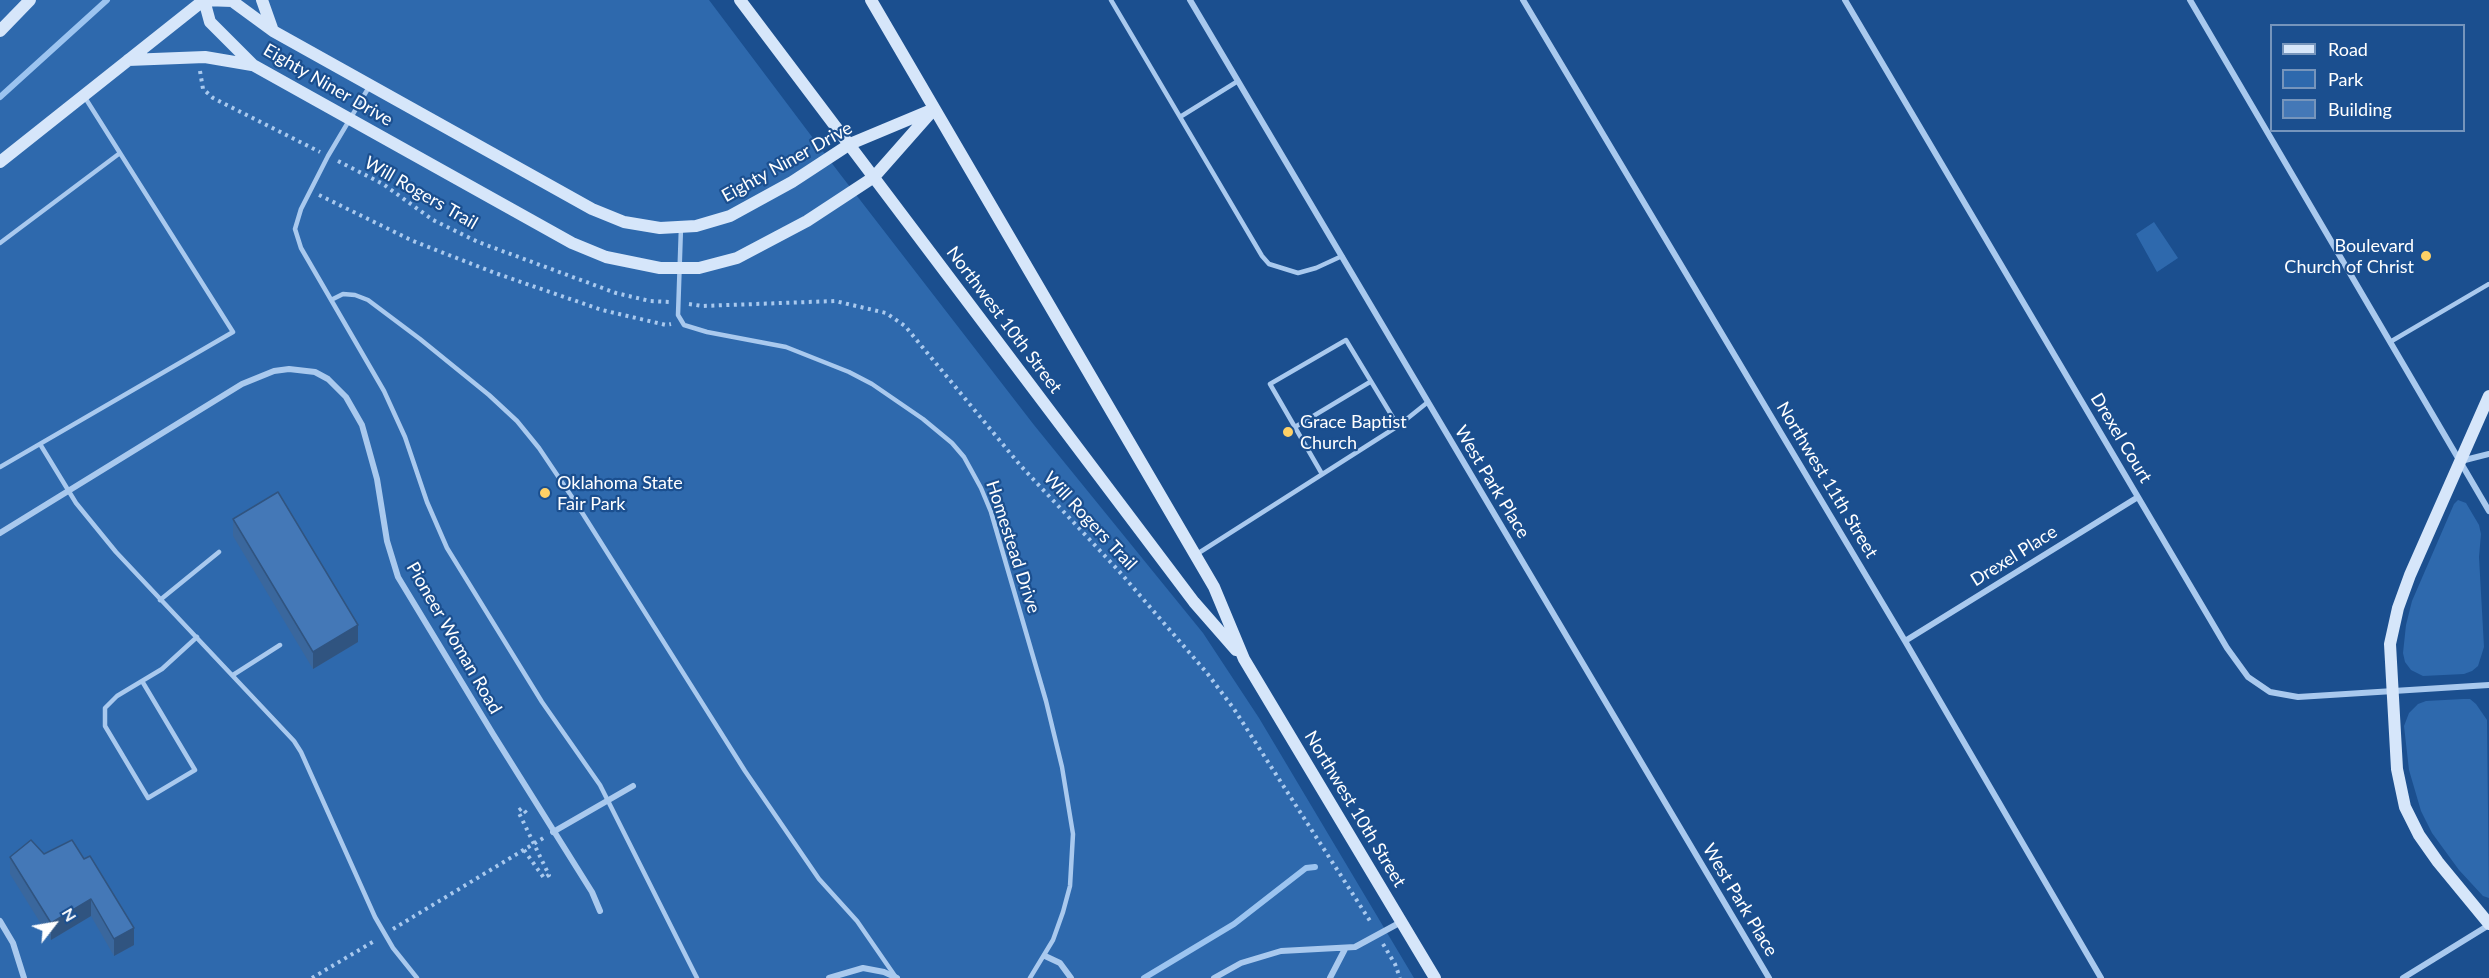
<!DOCTYPE html>
<style>
body{margin:0}
#map{position:relative;width:2489px;height:978px;overflow:hidden;background:#1b4f8f;font-family:Lato,sans-serif}
canvas{display:block}
.legend{position:absolute;left:2270px;top:24px;width:195px;height:108px;box-sizing:border-box;background:#1b4f8f;border:2px solid #7695bc;margin:0;padding:8px 10px;list-style:none;font-size:18px;color:#fff}
.legend li{display:flex;align-items:center;gap:12px;height:30px}
.legend b{width:30px;border:2px solid #7695bc}
.north{position:absolute;left:24px;top:894px;width:60px;height:60px;-webkit-text-stroke:4px #1b4f8f;paint-order:stroke;rotate:59deg;font-size:16px;font-weight:700;line-height:24px;text-align:center;color:#fff}
.north::after{content:'';display:block;margin:auto;width:21px;height:27px;background:#fff;clip-path:polygon(50% 0,100% 100%,50% 72%,0 100%)}
</style>
<div id="map">
<canvas width="2489" height="978"></canvas>
<ul class="legend">
<li><b style="height:8px;background:#d6e6fa"></b>Road</li>
<li><b style="height:16px;background:#2e69ad"></b>Park</li>
<li><b style="height:16px;background:#4478b7"></b>Building</li>
</ul>
<div class="north">N</div>
</div>
<script>
const ctx = document.querySelector('canvas').getContext('2d');
ctx.lineJoin = 'round';
function paint(path, color) { ctx.fillStyle = color; ctx.fill(path, 'evenodd'); }
const shape = rows => new Path2D(rows.map(r => 'M' + r).join(''));
function strokePath(path, color, width, dash) { ctx.strokeStyle = color; ctx.lineWidth = width; ctx.lineCap = dash ? 'butt' : 'round'; ctx.setLineDash(dash || []); ctx.stroke(path); }
function write(font, color, halo, rows, align = 'center') {
  ctx.font = font + ' Lato,sans-serif'; ctx.lineWidth = 4.5; ctx.setLineDash([]); ctx.textBaseline = 'middle'; ctx.strokeStyle = halo; ctx.fillStyle = color; for (const [text, x, y, turn = 0] of rows) {
    ctx.save(); ctx.translate(x, y); ctx.rotate((+turn || 0) * Math.PI / 180); ctx.textAlign = isNaN(turn) ? turn : align; if (halo) ctx.strokeText(text, 0, 0); ctx.fillText(text, 0, 0); ctx.restore();
  }
}
paint(shape([
 [0,0,709,0,840,174,1034,425,1203,633,1259,718,1414,978,0,978],
 [2154,222,2178,258,2157,272,2136,234],
 [2458,500,2466,503,2479,525,2481,534,2479,557,2484,647,2478,666,2472,671,2464,674,2423,676,2411,670,2405,662,2403,653,2406,625,2412,601,2454,504],
 [2463,699,2470,699,2476,704,2487,720,2489,898,2483,896,2459,870,2432,833,2421,811,2409,770,2404,726,2409,713,2418,704,2426,701]
]), '#2e69ad');
strokePath(shape([
 [0,97,107,0],
 [1144,978,1234,924,1306,868,1315,867]
]), '#9cc4f0', 6);
strokePath(shape([
 [200,71,203,89,213,98,320,152],
 [338,161,383,184,433,220,478,242,616,293,650,301,670,302],
 [319,195,413,241,495,273,602,310,666,325,671,324],
 [689,304,702,306,835,301,886,313,905,326,1020,465,1118,570,1207,673,1234,709,1372,924],
 [524,850,544,878,549,875,518,811,522,808,528,815],
 [393,929,545,837],
 [1383,944,1395,964,1400,978],
 [312,978,376,940]
]), '#a9c9ee', 4, [3, 4.5]);
strokePath(shape([
 [1111,0,1262,256,1269,264,1298,273,1316,268,1342,256],
 [369,87,328,156,301,209,295,229,301,248,384,391,405,437,427,502,447,548,542,702,600,785,697,978],
 [1180,117,1238,81],
 [681,227,678,315,684,325,707,332,786,347,849,372,872,384,923,419,952,443,964,457,981,488,991,512,1046,701,1062,767,1073,834,1070,886,1063,912,1053,940,1030,978],
 [0,243,120,153],
 [331,300,343,294,355,295,368,300,420,339,489,395,517,421,539,448,576,503,745,771,819,879,857,921,895,976],
 [2390,342,2489,284],
 [1295,427,1370,382],
 [40,444,76,503,116,552,294,741,301,752,375,917,393,948,417,978],
 [0,467,233,332,84,96],
 [1322,474,1270,384,1346,340,1398,426],
 [1197,554,1398,426,1428,402],
 [160,600,219,552],
 [233,675,280,645],
 [142,681,195,770,148,798,105,726,105,708,117,696,162,669,197,637]
]), '#a9c9ee', 4.5);
strokePath(shape([
 [1190,0,1769,978],
 [1523,0,1905,641,2101,978],
 [1845,0,2227,648,2248,677,2270,692,2298,697,2489,685],
 [2190,0,2489,511],
 [2461,461,2489,454],
 [0,533,242,384,274,371,289,369,315,372,328,379,346,397,362,425,377,479,387,541,398,577,493,734,592,892,600,911],
 [1905,641,2138,497],
 [553,832,633,786],
 [0,921,13,943,24,978],
 [1045,956,1060,963,1071,978],
 [829,978,863,968,884,972,897,978],
 [1214,978,1241,963,1281,951,1355,947,1401,922],
 [1330,978,1345,949],
 [2403,978,2489,925]
]), '#a9c9ee', 6);
strokePath(shape([
 [204,0,210,22,253,65,572,243,606,257,660,268,699,268,737,258,807,221,874,177,934,109],
 [204,0,232,1,273,31,592,209,624,222,660,228,696,226,730,216,792,182,850,144,929,111],
 [262,0,273,31],
 [740,0,1194,602,1236,650],
 [871,0,1214,587,1244,659,1435,978],
 [0,31,30,0],
 [128,60,205,57,252,65],
 [0,162,204,0],
 [2489,396,2410,575,2398,608,2390,644,2397,769,2405,807,2419,835,2438,862,2489,924]
]), '#d6e6fa', 12);
paint(shape([
 [233,519,358,642,313,669,233,536],
 [72,840,134,945,114,956,91,916,51,940,10,874,10,857,44,854]
]), '#3a679d');
paint(shape([
 [358,625,358,642,313,669,313,652],
 [91,899,91,916,51,940,51,923],
 [134,928,134,945,114,956,114,939]
]), '#305480');
const building = shape([
 [278,492,358,625,313,652,233,519,278,492],
 [31,840,44,854,72,840,84,859,90,856,134,928,114,939,91,899,51,923,10,857,31,840]
]);
paint(building, '#4478b7');
strokePath(building, '#305480', 1.5);
for (const [x, y, r, color] of [
 [2426,256,6,"#ffd166"],
 [1288,432,6,"#ffd166"],
 [545,493,6,"#ffd166"]
]) { const dot = new Path2D(); dot.arc(x, y, r, 0, 2 * Math.PI); ctx.fillStyle = color; ctx.fill(dot); strokePath(dot, '#1b4f8f', 2); }
write('18px', '#fff', '#1b4f8f', [
 ["Eighty Niner Drive",328,85,30],
 ["Eighty Niner Drive",787,162,-29],
 ["Will Rogers Trail",421,193,30],
 ["Northwest 10th Street",1004,320,53],
 ["Drexel Court",2121,438,59],
 ["Northwest 11th Street",1827,480,59],
 ["West Park Place",1492,482,59],
 ["Will Rogers Trail",1090,521,47],
 ["Homestead Drive",1013,547,72],
 ["Drexel Place",2014,556,-32],
 ["Pioneer Woman Road",454,638,60],
 ["Northwest 10th Street",1355,809,59],
 ["West Park Place",1740,900,59]
]);
write('18px', '#fff', '#1b4f8f', [
 ["Boulevard",2414,246,"right"],
 ["Church of Christ",2414,267,"right"],
 ["Grace Baptist",1300,422],
 ["Church",1300,443],
 ["Oklahoma State",557,483],
 ["Fair Park",557,504]
], 'left');
</script>
